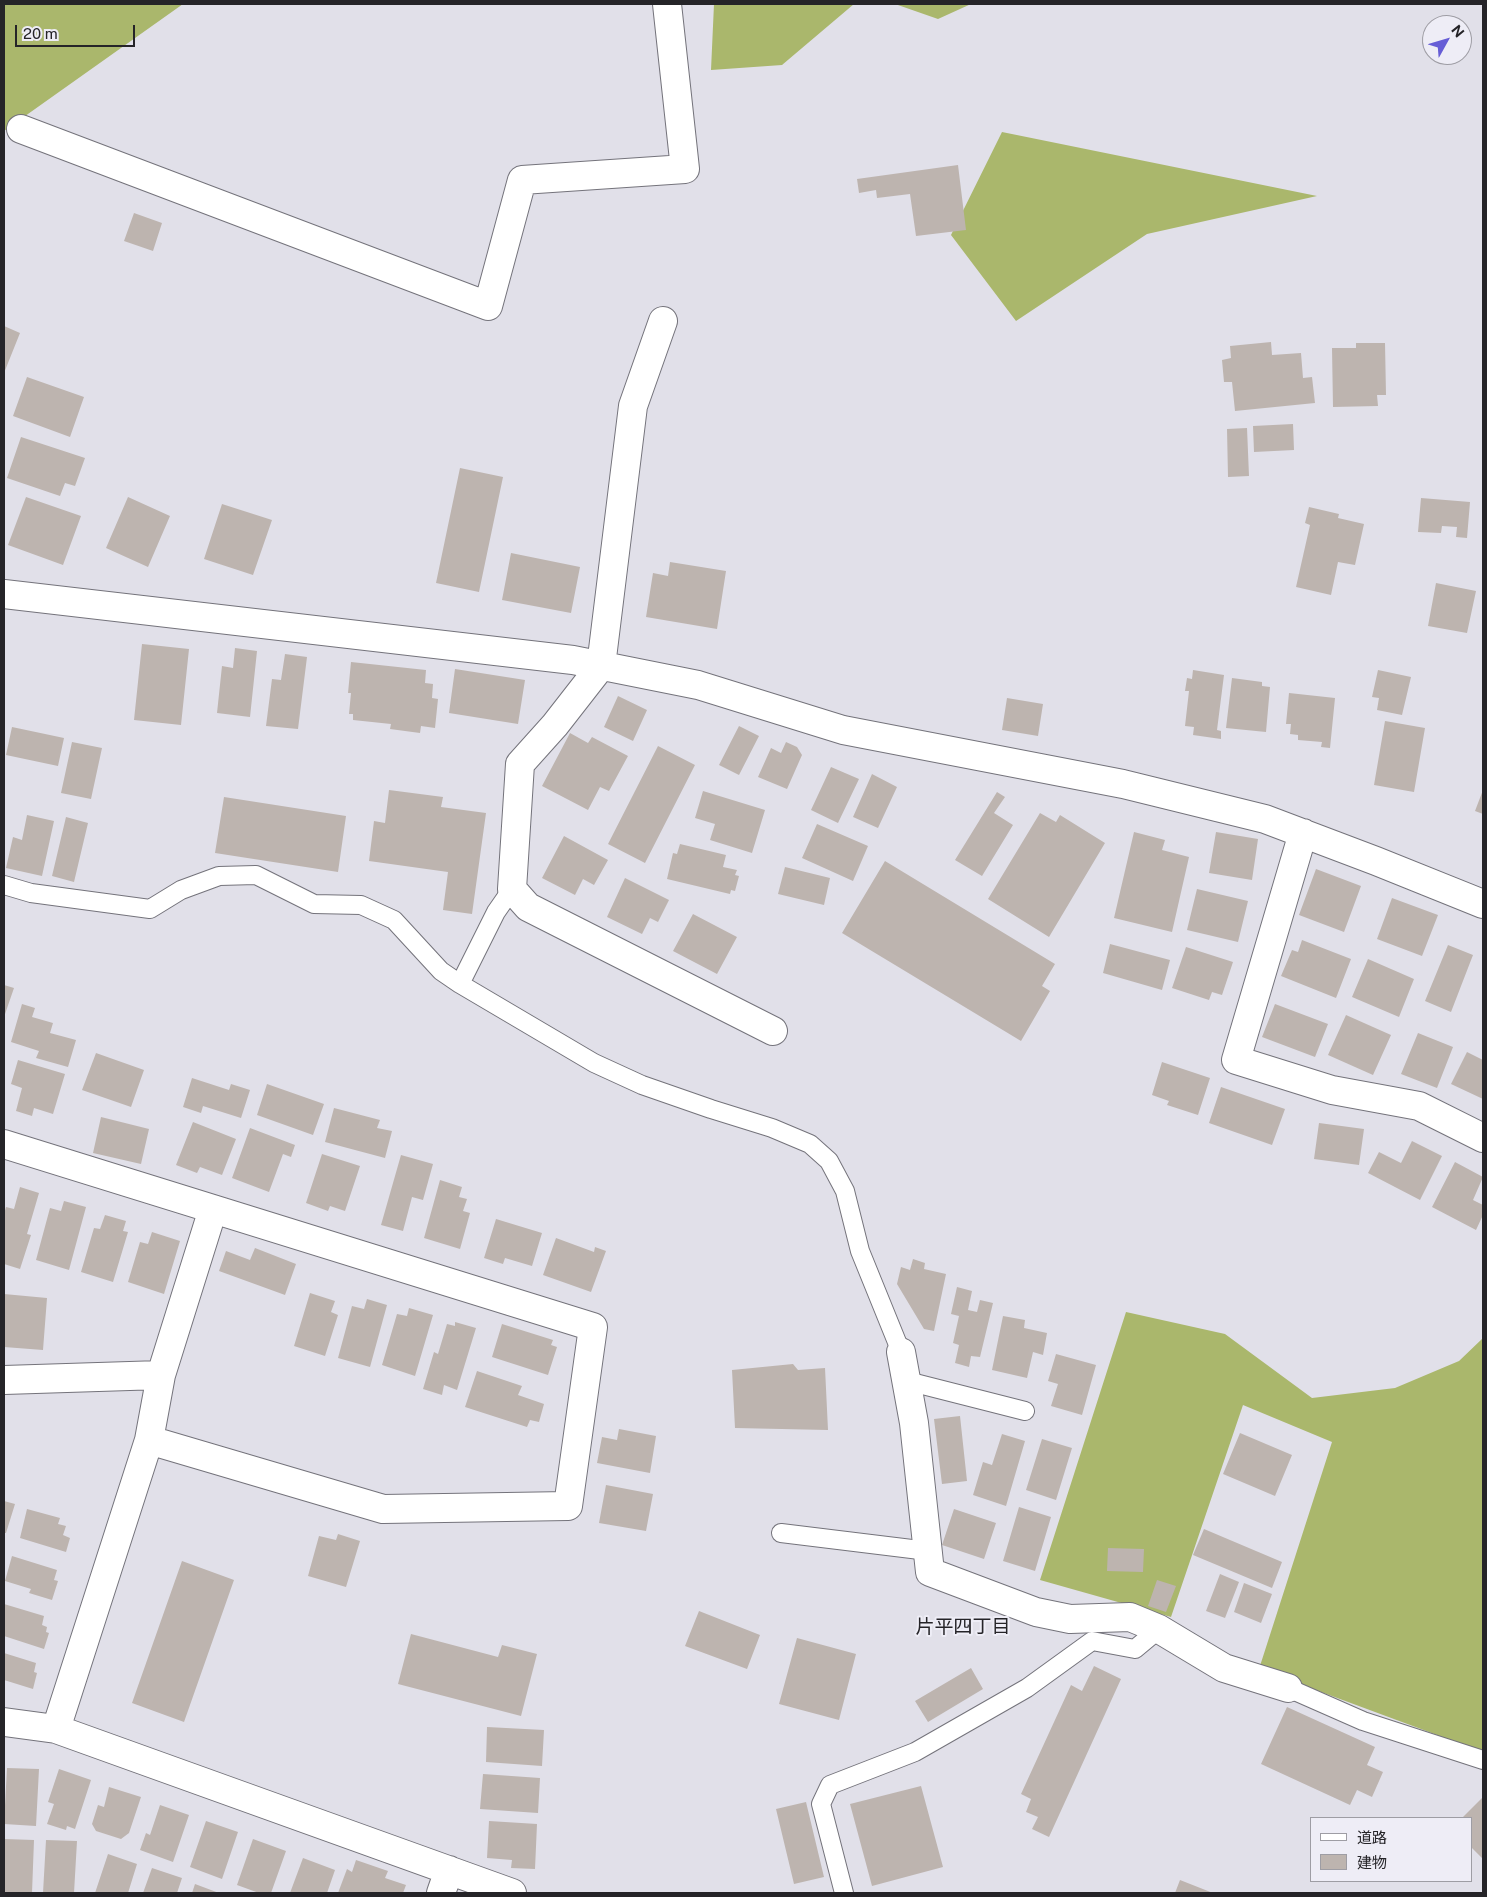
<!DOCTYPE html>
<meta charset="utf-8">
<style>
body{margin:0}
#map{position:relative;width:1487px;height:1897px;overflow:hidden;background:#e1e0e9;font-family:"Public Sans","Noto Sans JP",sans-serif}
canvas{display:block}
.frame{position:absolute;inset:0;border:5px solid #252428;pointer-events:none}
.legend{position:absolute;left:1310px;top:1817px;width:162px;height:65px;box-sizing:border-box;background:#eeedf6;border:1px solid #9e9da4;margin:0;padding:6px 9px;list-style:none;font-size:15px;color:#252428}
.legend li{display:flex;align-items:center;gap:10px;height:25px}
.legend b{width:25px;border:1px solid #9e9da4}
.north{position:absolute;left:1422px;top:15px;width:50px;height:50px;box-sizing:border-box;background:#eeedf6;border:1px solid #9e9da4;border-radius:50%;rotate:51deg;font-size:14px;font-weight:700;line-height:20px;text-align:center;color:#252428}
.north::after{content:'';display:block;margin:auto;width:18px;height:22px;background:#665dd6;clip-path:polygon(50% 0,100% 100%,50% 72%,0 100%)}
.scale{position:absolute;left:15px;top:25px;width:120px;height:22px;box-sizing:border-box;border:2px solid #252428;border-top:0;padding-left:6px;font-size:15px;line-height:18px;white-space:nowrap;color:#252428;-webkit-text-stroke:4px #eeedf6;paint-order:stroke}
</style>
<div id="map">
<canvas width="1487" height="1897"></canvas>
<div class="frame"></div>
<ul class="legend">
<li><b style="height:6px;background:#fff"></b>道路</li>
<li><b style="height:14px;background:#bdb4af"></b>建物</li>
</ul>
<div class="north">N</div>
<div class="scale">20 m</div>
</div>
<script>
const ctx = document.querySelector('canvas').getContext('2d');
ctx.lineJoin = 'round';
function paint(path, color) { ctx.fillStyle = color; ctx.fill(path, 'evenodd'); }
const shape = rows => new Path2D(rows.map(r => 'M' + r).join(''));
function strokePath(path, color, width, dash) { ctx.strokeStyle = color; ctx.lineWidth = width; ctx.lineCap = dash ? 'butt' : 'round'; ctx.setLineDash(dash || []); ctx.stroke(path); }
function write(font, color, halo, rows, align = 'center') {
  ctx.font = font + ' "Public Sans","Noto Sans JP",sans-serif'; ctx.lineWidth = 4; ctx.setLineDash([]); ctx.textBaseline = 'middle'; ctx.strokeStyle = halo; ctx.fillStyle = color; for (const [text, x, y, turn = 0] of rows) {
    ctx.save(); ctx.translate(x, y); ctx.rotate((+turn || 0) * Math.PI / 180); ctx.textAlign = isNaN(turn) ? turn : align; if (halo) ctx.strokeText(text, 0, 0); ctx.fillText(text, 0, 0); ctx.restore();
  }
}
paint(shape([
 [4,4,183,4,4,131],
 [714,4,854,4,782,65,711,70],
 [895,4,971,4,938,19],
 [1002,132,1317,196,1147,234,1016,321,951,235],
 [1126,1312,1225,1334,1312,1398,1395,1388,1459,1361,1483,1338,1483,1752,1259,1669,1332,1442,1243,1405,1171,1617,1040,1580]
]), '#aab76c');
paint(shape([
 [958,165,966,230,916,236,910,194,877,198,876,190,859,193,857,179],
 [134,213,162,223,153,251,124,241],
 [4,326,20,333,4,373],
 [1271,342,1272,355,1301,353,1303,378,1312,377,1315,403,1235,411,1232,382,1224,382,1222,360,1231,358,1230,346],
 [1356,343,1385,343,1386,395,1377,395,1378,406,1333,407,1332,348,1356,348],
 [27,377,84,397,70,437,13,416],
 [1293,424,1294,450,1254,452,1253,426],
 [1247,428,1249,476,1228,477,1227,429],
 [21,437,85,458,75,486,65,483,60,496,7,478],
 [460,468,503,477,479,592,436,583],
 [26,497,81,516,63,565,8,545],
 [128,497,170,516,148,567,106,548],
 [1421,498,1470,502,1467,538,1456,537,1457,527,1442,526,1441,533,1418,532],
 [222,504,272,520,253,575,204,559],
 [1309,507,1339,514,1338,518,1364,524,1355,565,1338,562,1331,595,1296,587,1310,525,1305,523],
 [511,553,580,567,571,613,502,600],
 [670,562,726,571,717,629,646,617,653,573,668,576],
 [1436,583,1476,591,1467,633,1428,626],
 [142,644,189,649,181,725,134,720],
 [235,648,257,651,250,717,217,713,222,666,233,668],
 [285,654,307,657,298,729,266,726,272,679,281,680],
 [351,662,426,670,425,683,433,684,432,698,438,699,435,728,421,726,420,733,390,729,391,724,353,720,353,714,349,714,351,693,348,693],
 [455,669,525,680,518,724,449,713],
 [1193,670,1224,675,1217,730,1221,731,1221,739,1193,735,1194,727,1185,726,1189,691,1185,691,1187,678,1192,679],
 [1378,670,1411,677,1402,715,1377,710,1379,698,1372,697],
 [1232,678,1262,682,1262,686,1270,687,1266,732,1226,728],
 [1289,693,1335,698,1330,748,1321,747,1322,742,1298,740,1298,735,1290,734,1291,724,1286,724],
 [618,696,647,710,633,741,604,727],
 [1007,698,1043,704,1038,736,1002,730],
 [1385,721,1425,728,1414,792,1374,785],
 [739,726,759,736,739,775,719,765],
 [12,727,64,738,58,766,6,755],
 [570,733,588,743,592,737,628,756,609,791,600,787,588,810,542,786],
 [72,742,102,748,91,799,61,793],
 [786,742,797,747,802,755,787,789,758,777,771,748,781,753],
 [658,746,695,765,645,863,608,844],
 [831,767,859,779,838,823,811,810],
 [872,774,897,787,878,828,853,817],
 [389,790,443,797,441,807,486,813,472,914,443,910,448,872,369,861,374,821,385,823],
 [1483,790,1483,814,1475,811],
 [703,791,765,810,752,853,710,840,715,824,695,818],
 [997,792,1005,797,994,813,1013,825,982,876,955,860],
 [224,797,346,816,338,872,215,853],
 [1040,813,1056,822,1060,815,1105,843,1049,937,988,899],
 [27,815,54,821,42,876,6,868,13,837,22,840],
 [66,817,88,823,74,882,52,876],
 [817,824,868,846,853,881,802,858],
 [1134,832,1165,840,1162,850,1189,857,1172,932,1114,918],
 [1216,832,1258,839,1252,880,1209,873],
 [564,836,608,860,594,885,583,879,575,895,542,878],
 [680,844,726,855,723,867,737,870,735,875,739,876,735,891,731,890,730,894,667,879,673,853,677,854],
 [885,861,1055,964,1042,986,1050,991,1021,1041,842,933],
 [785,867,830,878,824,905,778,894],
 [1316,869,1361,886,1344,932,1299,915],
 [625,878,669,900,658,922,650,918,642,934,607,917],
 [1197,889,1248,901,1238,942,1187,930],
 [1392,898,1438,915,1422,956,1377,939],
 [693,914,737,937,717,974,673,951],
 [1302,940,1351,959,1336,998,1281,976,1292,950,1298,952],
 [1110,944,1170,960,1162,990,1103,973],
 [1448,945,1473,955,1451,1012,1425,1001],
 [1186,947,1233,962,1222,995,1212,992,1209,1000,1172,988],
 [1368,959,1414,979,1399,1017,1352,997],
 [4,985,14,988,4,1017],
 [22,1004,35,1008,32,1017,53,1023,50,1033,76,1040,68,1067,36,1058,39,1051,11,1042],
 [1275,1004,1328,1024,1315,1057,1262,1037],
 [1346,1015,1391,1035,1373,1075,1328,1055],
 [1418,1033,1453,1047,1437,1088,1401,1074],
 [1467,1052,1483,1060,1483,1099,1451,1084],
 [96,1053,144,1070,131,1107,82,1090],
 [18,1060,65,1074,53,1114,34,1108,32,1116,16,1111,22,1088,11,1084],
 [1162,1062,1210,1078,1198,1115,1167,1105,1169,1101,1152,1095],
 [192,1078,229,1090,231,1084,250,1090,241,1118,203,1106,201,1113,183,1107],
 [267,1084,324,1104,313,1135,257,1115],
 [1221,1087,1285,1109,1272,1145,1209,1123],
 [334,1108,380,1120,377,1128,392,1131,385,1158,325,1142],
 [101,1117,149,1129,141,1164,93,1153],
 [193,1122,236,1139,222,1175,200,1167,197,1173,176,1165],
 [1319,1123,1364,1129,1359,1165,1314,1159],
 [250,1128,295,1145,291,1157,283,1154,269,1192,232,1178],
 [1412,1141,1442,1156,1420,1200,1368,1173,1379,1152,1401,1163],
 [322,1154,360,1166,345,1211,330,1206,328,1211,306,1203],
 [401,1155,433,1164,423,1200,412,1197,403,1231,381,1225],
 [1455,1162,1483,1177,1473,1200,1483,1205,1483,1215,1476,1230,1432,1207],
 [440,1180,462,1187,459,1197,467,1199,463,1211,470,1213,460,1249,424,1238],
 [20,1187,39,1193,27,1234,31,1235,20,1269,4,1264,4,1214,6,1207,14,1209],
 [64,1201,86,1207,69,1270,36,1260,50,1208,61,1211],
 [105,1215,126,1221,123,1231,128,1232,113,1282,81,1272,94,1228,100,1229],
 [496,1219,542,1233,532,1266,505,1258,503,1264,484,1258],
 [152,1232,180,1241,164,1294,128,1282,140,1242,148,1244],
 [556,1238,594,1252,595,1247,606,1251,591,1292,543,1275],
 [255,1248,296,1264,285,1295,219,1271,226,1251,250,1260],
 [913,1259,925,1263,924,1269,946,1274,934,1331,924,1329,897,1284,901,1267,910,1270],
 [957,1287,972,1291,968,1310,977,1312,980,1300,993,1303,980,1357,971,1356,969,1367,955,1363,959,1345,953,1343,959,1316,951,1314],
 [310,1293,335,1301,331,1312,338,1315,325,1356,294,1346],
 [4,1294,47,1298,43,1350,4,1347],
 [367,1299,387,1305,370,1367,338,1358,352,1306,364,1309],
 [409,1308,433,1315,415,1376,382,1365,397,1314,407,1316],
 [1003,1316,1025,1320,1024,1328,1047,1333,1043,1355,1033,1352,1027,1378,992,1370],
 [455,1322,476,1328,457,1390,444,1385,442,1395,423,1389,434,1352,438,1354,447,1324,455,1326],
 [502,1324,553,1340,551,1345,557,1347,548,1375,492,1357],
 [1056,1354,1096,1365,1082,1415,1051,1406,1058,1384,1048,1381],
 [793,1364,798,1370,825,1368,828,1430,735,1428,732,1370],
 [477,1371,522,1386,518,1395,544,1404,539,1422,530,1420,527,1427,465,1407],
 [960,1416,967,1481,942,1484,934,1419],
 [619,1429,656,1436,650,1473,597,1463,602,1437,617,1440],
 [1240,1433,1292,1455,1275,1496,1223,1474],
 [1002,1434,1025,1441,1006,1506,973,1495,983,1462,992,1465],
 [1042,1439,1072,1448,1056,1500,1026,1490],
 [606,1485,653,1494,646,1531,599,1523],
 [4,1501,15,1504,6,1533,4,1533],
 [1019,1507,1051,1517,1035,1571,1003,1561],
 [27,1509,60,1518,58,1524,66,1526,63,1535,70,1538,66,1552,20,1538],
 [954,1509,996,1523,984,1559,942,1545],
 [1204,1529,1282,1562,1272,1588,1193,1555],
 [338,1534,360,1541,346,1587,308,1576,319,1536,336,1540],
 [1108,1548,1144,1549,1143,1572,1107,1571],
 [12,1556,57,1570,54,1580,58,1581,52,1600,29,1593,31,1589,5,1581],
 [182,1561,234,1580,184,1722,132,1703],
 [1220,1574,1239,1582,1225,1618,1206,1611],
 [1157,1580,1176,1586,1166,1612,1148,1606],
 [1244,1583,1272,1594,1261,1623,1234,1612],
 [4,1604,44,1616,42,1625,47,1627,46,1632,49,1633,44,1649,4,1636],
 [699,1611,760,1635,747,1669,685,1646],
 [411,1634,498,1657,502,1645,537,1654,521,1716,398,1684],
 [797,1638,856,1654,839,1720,779,1704],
 [4,1653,36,1663,34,1672,37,1673,33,1689,4,1680],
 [1094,1666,1121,1679,1049,1837,1032,1829,1038,1817,1026,1812,1031,1799,1021,1794,1071,1685,1082,1691],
 [971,1668,983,1689,928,1722,915,1701],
 [1287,1707,1375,1747,1367,1765,1383,1772,1372,1797,1357,1790,1350,1805,1261,1764],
 [487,1727,544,1730,542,1766,486,1762],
 [7,1768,39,1769,36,1826,4,1824],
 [59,1769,91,1780,75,1829,67,1826,66,1830,47,1824,54,1804,48,1802],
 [483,1774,540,1778,538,1813,480,1809],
 [921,1786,943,1867,872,1886,850,1804],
 [109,1787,141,1797,129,1833,121,1839,96,1831,92,1824,98,1805,104,1807],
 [1483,1797,1483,1859,1471,1847,1471,1818,1462,1818],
 [806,1802,824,1877,794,1884,776,1809],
 [160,1805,189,1815,173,1862,140,1850,146,1833,150,1835],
 [206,1821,238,1832,222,1879,190,1867],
 [489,1821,537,1824,535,1869,511,1868,512,1860,487,1858],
 [4,1839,34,1840,32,1893,4,1893],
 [253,1839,286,1851,271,1893,259,1893,237,1885],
 [46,1840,77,1841,74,1893,43,1893],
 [108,1854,137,1864,128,1893,95,1893],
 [303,1858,335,1870,327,1893,290,1893],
 [356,1860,388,1871,385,1878,406,1885,403,1893,338,1893,347,1869,352,1872],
 [152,1868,182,1878,177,1893,143,1893],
 [1180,1880,1213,1893,1175,1893],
 [195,1884,219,1893,192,1893]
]), '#bdb4af');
const service = shape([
 [4,885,31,893,150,909,181,890,219,876,256,875,314,904,361,905,394,920,441,971,460,984],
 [512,889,496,912,460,984,594,1063,642,1085,711,1109,772,1128,810,1144,829,1161,845,1191,860,1251,901,1352],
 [907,1381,1025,1411],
 [781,1533,928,1551],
 [1288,1688,1363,1721,1483,1760],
 [844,1893,821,1804,830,1785,915,1752,1027,1688,1092,1641,1135,1649,1159,1629]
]);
const minor = shape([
 [21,129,488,306,522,180,685,169,667,4],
 [663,321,633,406,601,666,555,725,520,764,512,889,528,907,773,1031],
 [4,594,573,660,698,685,843,730,1123,784,1265,819,1376,861,1483,904],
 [1303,833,1236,1060,1332,1090,1419,1106,1483,1138],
 [4,1144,593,1327,568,1506,383,1509,149,1440],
 [901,1352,914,1423,930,1572,1036,1612,1070,1619,1130,1617,1159,1629,1224,1668,1288,1688],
 [4,1380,161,1375],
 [4,1722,56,1729,512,1893],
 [56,1729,149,1440,161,1375,213,1209],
 [441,1893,449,1870]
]);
strokePath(service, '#74737b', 20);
strokePath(minor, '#74737b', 30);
strokePath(service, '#fff', 18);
strokePath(minor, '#fff', 28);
write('19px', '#252428', '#eeedf6', [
 ["片平四丁目",963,1627]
]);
</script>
